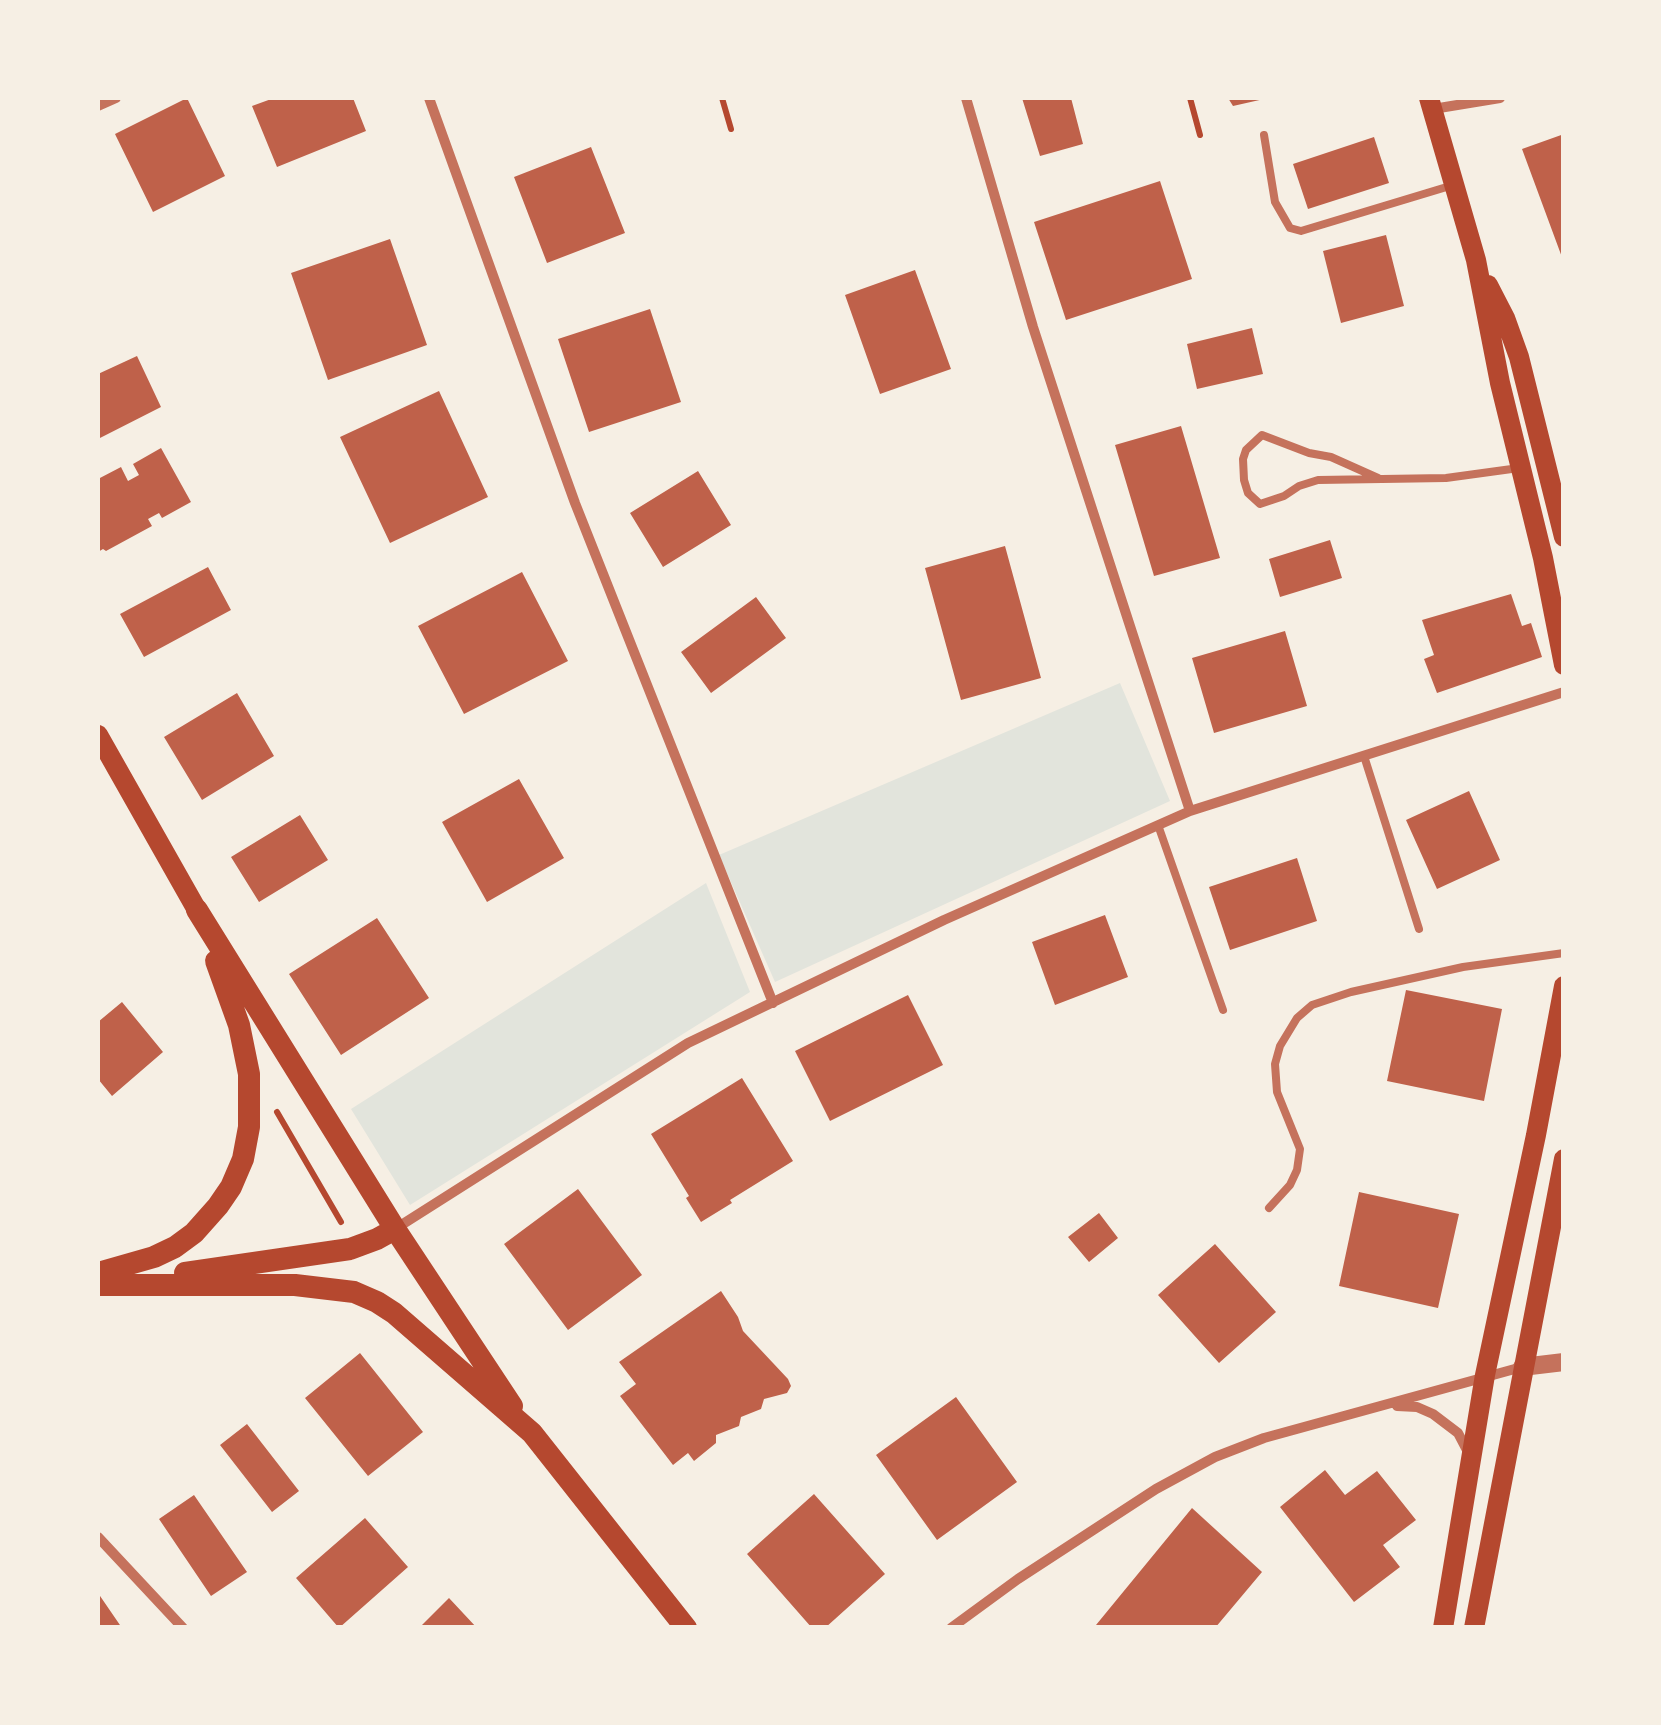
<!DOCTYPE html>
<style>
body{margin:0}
#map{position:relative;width:1661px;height:1725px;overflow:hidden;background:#f6efe4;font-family:"Source Serif 4",serif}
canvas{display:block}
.frame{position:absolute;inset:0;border:100px solid #f6efe4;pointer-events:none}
</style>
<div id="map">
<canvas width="1661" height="1725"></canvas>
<div class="frame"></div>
</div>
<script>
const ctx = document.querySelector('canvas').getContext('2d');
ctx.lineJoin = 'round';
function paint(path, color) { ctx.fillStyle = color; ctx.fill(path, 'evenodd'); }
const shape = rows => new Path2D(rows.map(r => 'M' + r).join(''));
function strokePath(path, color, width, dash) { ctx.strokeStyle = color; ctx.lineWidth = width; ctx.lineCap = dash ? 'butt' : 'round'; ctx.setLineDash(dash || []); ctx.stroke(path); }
paint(shape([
 [1120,683,1170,801,775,982,719,855],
 [706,883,750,992,410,1205,351,1109]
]), '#e2e4dc');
paint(shape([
 [187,98,225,176,153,212,115,134],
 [274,98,353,98,366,131,277,167,252,106],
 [1022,98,1071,98,1083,144,1040,156],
 [1228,98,1264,98,1264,99,1233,106],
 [1564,134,1564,260,1563,260,1522,149],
 [1374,137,1389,183,1308,209,1293,164],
 [591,147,625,233,547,263,514,177],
 [1160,181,1192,279,1066,320,1034,222],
 [1386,235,1404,306,1341,323,1323,251],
 [390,239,427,345,328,380,291,273],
 [915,270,951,369,880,394,845,295],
 [650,309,681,402,589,432,558,339],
 [1252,328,1263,374,1197,389,1187,344],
 [137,356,161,407,98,439,98,374],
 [439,391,488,497,390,543,340,437],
 [1181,426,1220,558,1154,576,1115,445],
 [161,448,191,502,162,518,159,513,148,519,152,526,106,551,103,549,98,552,98,479,121,467,128,481,139,475,133,464],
 [698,471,731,525,663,567,630,513],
 [1330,540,1342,578,1280,597,1269,559],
 [1005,546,1041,678,961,700,925,568],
 [208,567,231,610,144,657,120,614],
 [522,572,568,661,464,714,418,626],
 [1511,594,1522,626,1531,623,1542,657,1437,693,1424,659,1434,655,1422,620],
 [756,597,786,638,711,693,681,652],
 [1285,631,1307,706,1214,733,1192,658],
 [237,693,274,756,202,800,164,737],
 [519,779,564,858,487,902,442,822],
 [1469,791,1500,860,1437,889,1406,820],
 [300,815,328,860,259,902,231,857],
 [1297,858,1317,921,1230,950,1209,887],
 [1105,915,1128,977,1055,1005,1032,942],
 [377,918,429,998,341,1055,289,974],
 [1406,990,1502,1009,1484,1101,1387,1081],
 [908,995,943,1065,830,1121,795,1051],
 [122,1002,163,1052,112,1096,98,1079,98,1022],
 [742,1078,793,1161,730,1200,732,1203,701,1222,686,1198,689,1196,651,1134],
 [578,1189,642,1275,568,1330,504,1244],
 [1359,1192,1459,1214,1438,1308,1339,1286],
 [1099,1213,1118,1238,1089,1262,1068,1237],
 [1215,1244,1276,1312,1219,1363,1158,1295],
 [721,1291,738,1317,743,1331,788,1379,791,1386,787,1393,764,1399,761,1409,741,1417,739,1426,716,1435,716,1443,694,1461,688,1453,673,1465,620,1396,636,1384,619,1362],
 [360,1353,423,1432,368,1476,305,1398],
 [956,1397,1017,1482,937,1540,876,1455],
 [247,1424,299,1491,272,1512,220,1445],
 [1325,1470,1345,1495,1377,1471,1416,1520,1383,1545,1400,1567,1354,1602,1280,1507],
 [814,1494,885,1574,825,1628,812,1628,747,1554],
 [194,1495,247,1572,211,1596,159,1519],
 [1192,1508,1262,1572,1215,1628,1099,1628,1096,1625],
 [365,1518,408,1567,339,1628,296,1578],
 [98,1593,122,1628,98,1628],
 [449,1598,477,1628,419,1628]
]), '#bf614a');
strokePath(shape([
 [722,98,731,129],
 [1190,98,1200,135],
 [277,1112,341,1222]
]), '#b5482f', 6);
strokePath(shape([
 [1264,135,1275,202,1290,228,1301,231,1450,186],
 [1378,478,1331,457,1309,453,1262,435,1246,450,1243,459,1244,480,1248,493,1260,504,1284,496,1299,486,1318,480,1446,478,1519,468],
 [1364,756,1419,929],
 [1158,825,1223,1010],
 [1269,1208,1290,1185,1297,1170,1300,1149,1277,1092,1275,1064,1280,1046,1297,1018,1312,1005,1351,992,1463,967,1564,953]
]), '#c5725c', 8);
strokePath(shape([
 [429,98,575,503,773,1003],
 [966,98,1033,327,1190,811],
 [98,106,116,98],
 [1433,109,1500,98],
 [395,1229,688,1043,944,920,1190,811,1564,692],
 [1397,1406,1417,1407,1433,1414,1458,1433,1469,1454],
 [98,1537,183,1628],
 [951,1628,1018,1579,1156,1489,1215,1457,1264,1438,1522,1367]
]), '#c5725c', 10);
strokePath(shape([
 [1522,1367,1564,1362]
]), '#c5725c', 18);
strokePath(shape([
 [1429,98,1476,260,1500,383,1543,558,1564,665],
 [1488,285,1505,318,1519,357,1564,537],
 [98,735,197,910],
 [1443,1628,1485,1375,1536,1135,1564,986],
 [1474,1628,1564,1159]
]), '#b5482f', 20);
strokePath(shape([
 [197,910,395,1229,512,1406],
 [98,1273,154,1257,175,1247,194,1233,218,1206,231,1187,243,1159,249,1127,249,1074,239,1025,216,961],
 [185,1273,350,1249,377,1239,395,1229],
 [98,1285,295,1285,354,1292,377,1302,394,1313,532,1433,686,1628]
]), '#b5482f', 22);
</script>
